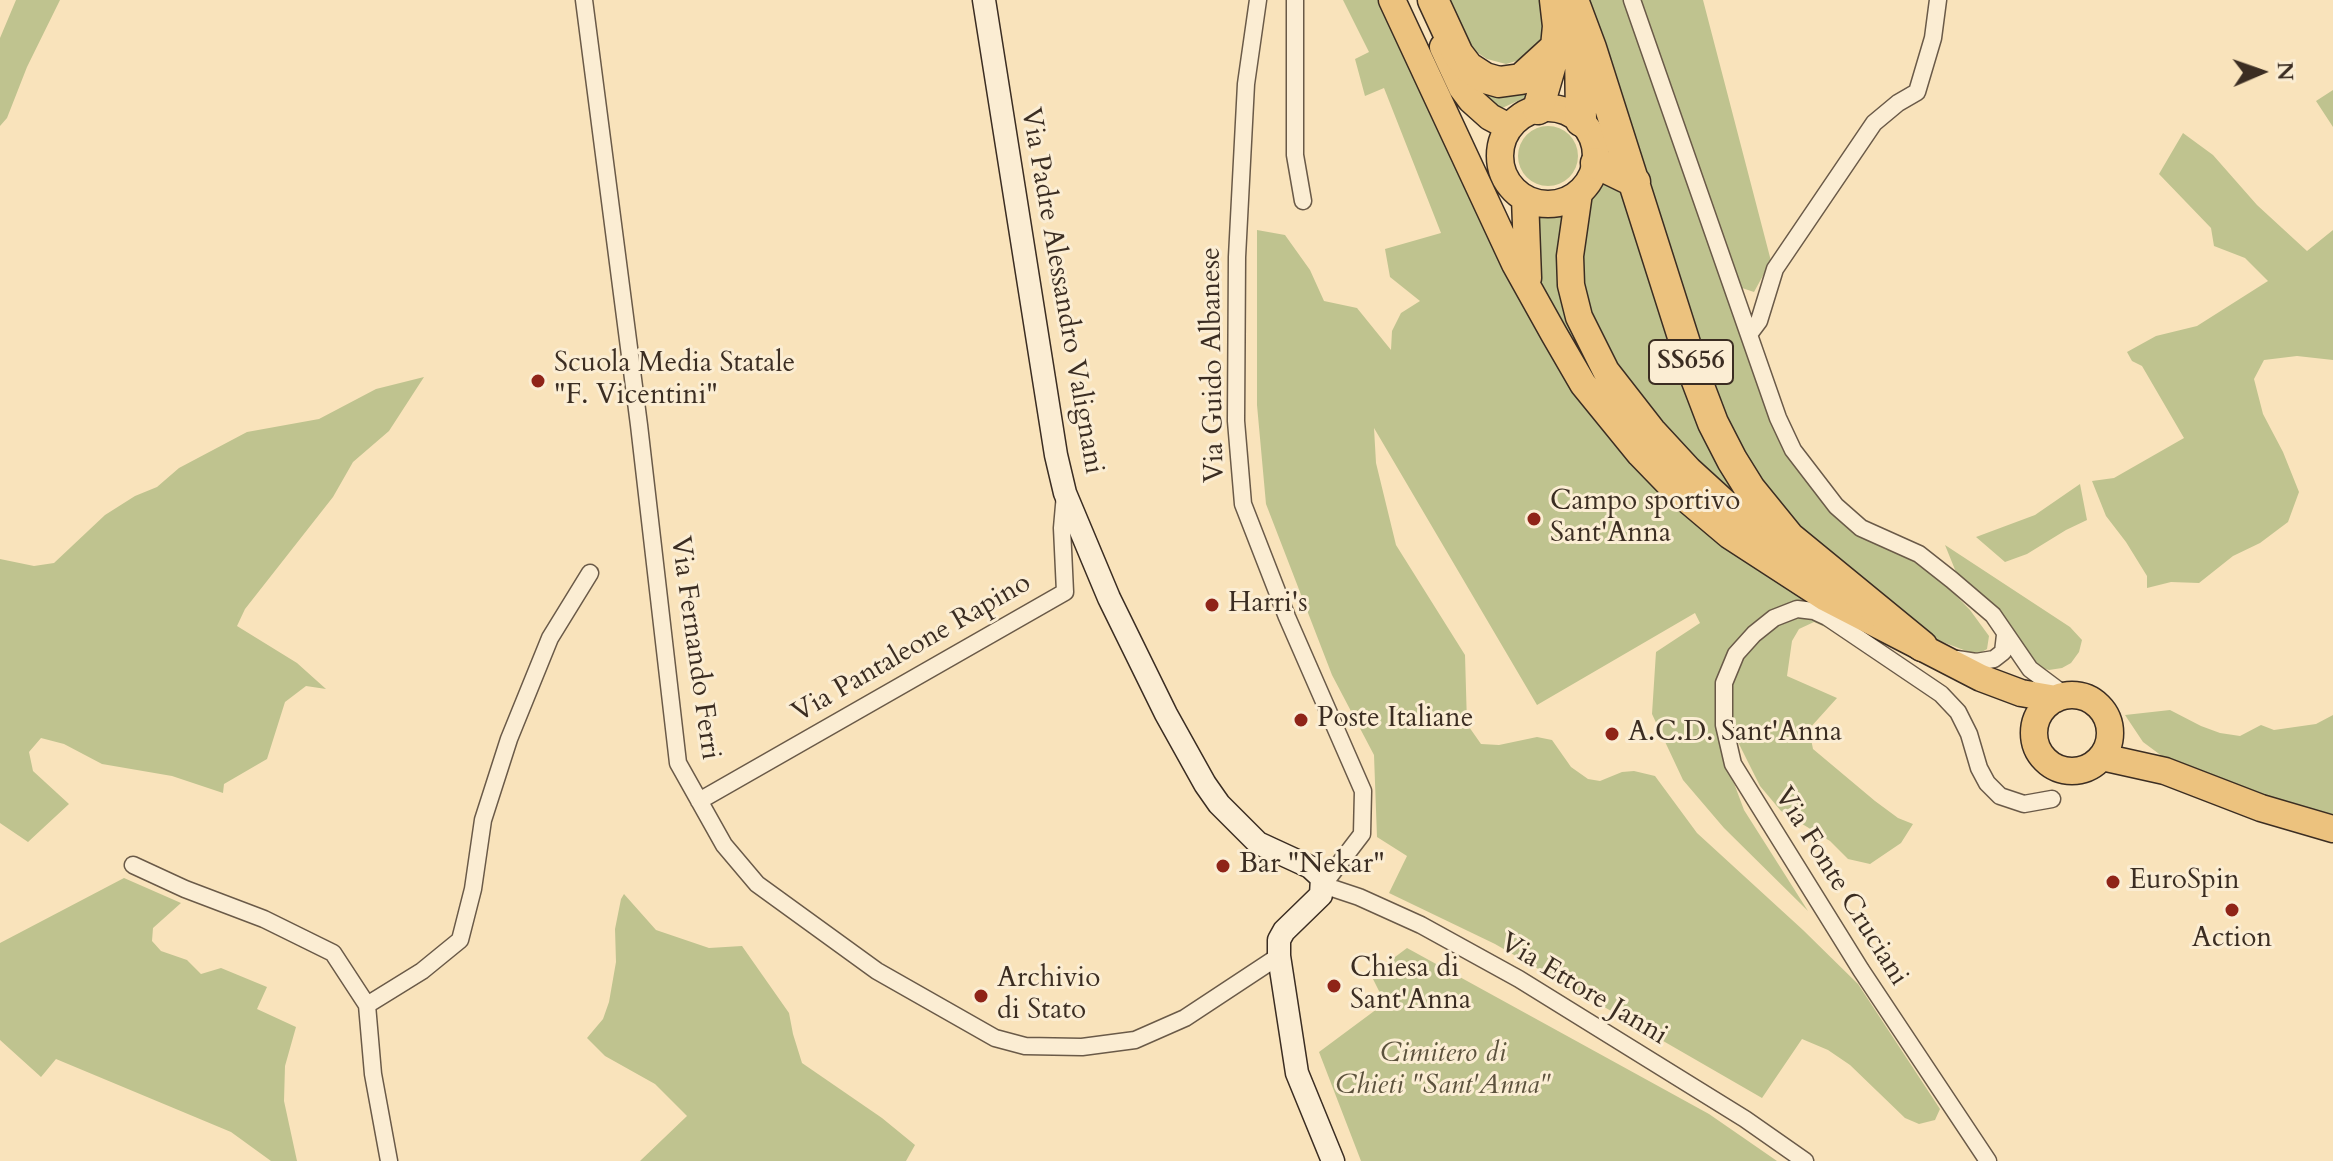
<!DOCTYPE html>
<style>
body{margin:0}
#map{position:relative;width:2333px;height:1161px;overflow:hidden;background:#f9e3bb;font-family:Cardo,serif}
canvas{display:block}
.north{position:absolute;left:2221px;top:32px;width:80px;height:80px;-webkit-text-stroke:6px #fbedd3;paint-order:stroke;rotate:88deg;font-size:22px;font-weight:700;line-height:32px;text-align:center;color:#3b2d22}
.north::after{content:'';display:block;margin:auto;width:28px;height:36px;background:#3b2d22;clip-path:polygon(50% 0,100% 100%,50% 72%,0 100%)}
</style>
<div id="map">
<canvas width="2333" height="1161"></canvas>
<div class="north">N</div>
</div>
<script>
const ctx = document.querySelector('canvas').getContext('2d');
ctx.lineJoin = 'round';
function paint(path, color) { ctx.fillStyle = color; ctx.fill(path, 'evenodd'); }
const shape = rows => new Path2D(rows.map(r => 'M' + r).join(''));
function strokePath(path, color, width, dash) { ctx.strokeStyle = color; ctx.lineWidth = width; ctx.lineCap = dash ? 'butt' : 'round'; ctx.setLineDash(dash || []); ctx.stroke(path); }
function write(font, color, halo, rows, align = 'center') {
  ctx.font = font + ' Cardo,serif'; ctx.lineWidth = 6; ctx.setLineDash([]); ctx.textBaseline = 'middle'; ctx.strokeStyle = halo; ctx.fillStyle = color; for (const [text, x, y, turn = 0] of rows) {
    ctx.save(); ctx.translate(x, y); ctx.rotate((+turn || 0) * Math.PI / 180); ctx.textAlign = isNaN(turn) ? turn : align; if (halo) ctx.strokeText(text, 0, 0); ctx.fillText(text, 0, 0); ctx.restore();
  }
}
paint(shape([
 [16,0,60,0,27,67,7,118,0,126,0,38],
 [1343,0,1389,0,1547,342,1822,607,1796,607,1726,667,1728,767,1744,810,1808,911,1724,828,1683,780,1652,714,1656,652,1700,623,1695,613,1537,705,1374,428,1376,463,1396,545,1465,655,1467,724,1481,744,1499,745,1537,737,1552,740,1571,767,1588,779,1600,781,1622,772,1634,771,1655,776,1697,833,1803,930,1858,984,1940,1109,1935,1120,1919,1124,1905,1118,1850,1065,1828,1050,1802,1039,1762,1098,1495,944,1389,893,1407,856,1377,837,1374,755,1332,675,1266,504,1257,405,1257,230,1285,235,1310,270,1324,301,1357,308,1391,350,1392,331,1401,313,1420,301,1390,277,1385,249,1441,233,1384,88,1365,96,1355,59,1369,52],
 [1445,0,1547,0,1547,23,1537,49,1523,59,1506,64,1487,59,1472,49],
 [1585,0,1703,0,1771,261,1754,292,1724,282,1825,503,1935,574,1970,610,1989,636,1987,649,1977,655,1916,632,1796,538,1724,431],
 [1589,77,1768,527,1709,481,1600,347,1579,269,1587,203,1602,184,1608,167,1609,147,1602,127,1592,112],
 [1470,82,1534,90,1524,98,1500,109],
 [2333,90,2333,127,2316,101],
 '1518 156a30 30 0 1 1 60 0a30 30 0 1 1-60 0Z',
 [2183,133,2213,155,2257,205,2307,251,2333,230,2333,360,2297,356,2264,360,2254,379,2263,414,2283,452,2299,492,2288,522,2260,543,2233,556,2199,583,2171,582,2147,588,2147,576,2126,542,2106,516,2092,481,2114,478,2184,438,2142,366,2132,361,2127,352,2156,336,2197,326,2268,281,2245,258,2214,246,2211,228,2159,174],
 [1534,214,1552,218,1564,216,1580,343,1574,349,1539,282],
 [424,377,389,431,353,462,333,497,245,609,237,626,297,663,326,689,306,686,285,702,267,759,224,784,223,793,172,776,102,764,64,744,41,738,29,752,33,771,69,804,28,842,0,823,0,559,34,566,54,563,105,515,135,496,157,487,179,468,247,432,319,419,376,389],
 [2080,484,2087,520,2066,530,2027,554,2005,562,1976,537,2035,515],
 [1945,545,2070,627,2082,640,2079,652,2071,663,2062,668,2049,670,2032,665,1960,582],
 [1813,617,1845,636,1814,622,1799,629,1792,641,1787,676,1837,698,1809,729,1813,749,1875,801,1898,818,1913,824,1901,843,1870,864,1848,859,1830,841,1781,811,1760,786,1738,742,1729,708,1734,666,1756,639,1773,626,1792,619],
 [2170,710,2201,726,2220,733,2240,736,2261,725,2274,730,2316,724,2333,715,2333,816,2229,785,2174,765,2143,742,2125,715],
 [124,878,181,903,153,928,152,941,161,951,187,960,201,974,221,968,267,987,257,1009,296,1027,285,1066,284,1101,297,1161,271,1161,231,1132,56,1059,41,1077,0,1040,0,943],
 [624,894,656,930,709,948,742,946,789,1013,793,1034,802,1063,882,1118,915,1145,906,1161,640,1161,687,1116,655,1084,605,1056,587,1038,603,1019,609,1002,616,962,615,929,621,899],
 [1407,948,1709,1114,1777,1161,1361,1161,1319,1052,1385,1003,1371,975]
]), '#bfc38f');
const street = shape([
 [584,0,639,425,678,763,724,845,757,884,877,971,995,1038,1025,1046,1082,1047,1135,1040,1185,1018,1279,956],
 [1258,0,1246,84,1237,257,1236,421,1243,504,1287,617,1363,791,1362,834,1323,885,1359,897,1421,925,1519,979,1745,1119,1805,1161],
 [1295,0,1295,155,1303,201],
 [1632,0,1778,418,1793,450,1836,506,1861,528,1919,554,1952,580,1993,615,2030,669,2066,696],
 [1750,333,1759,321,1775,269,1874,123,1898,103,1917,92,1933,38,1938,0],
 [1957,659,1976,662,1994,659,2003,652,2005,635],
 [699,801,1065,592,1062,528,1065,494],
 [133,865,185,889,264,919,333,953,367,1005,373,1074,389,1161],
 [367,1005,422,971,460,940,473,889,483,820,509,739,550,638,590,573],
 [1988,1161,1861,970,1733,764,1724,725,1724,683,1736,654,1754,634,1774,618,1797,609,1814,611,1827,617,1941,694,1958,712,1969,734,1979,768,1987,783,2000,796,2024,804,2052,799]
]);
const secondary = shape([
 [984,0,1056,455,1065,493,1109,598,1166,714,1205,784,1219,804,1258,843,1310,867,1322,878,1321,895,1284,931,1279,940,1279,956,1297,1073,1333,1161]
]);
const primary = shape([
 [1392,0,1515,264,1554,334,1583,384,1640,454,1671,486,1729,535,1826,598,1981,678,2021,693,2056,699],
 [1443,47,1462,88,1471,100,1490,117,1509,127],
 '1500 156a48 48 0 1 1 96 0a48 48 0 1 1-96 0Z',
 [1579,193,1570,256,1571,285,1579,317,1606,371,1652,430,1689,470,1757,532,1801,562],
 [1525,198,1528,278],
 '2034 733a38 38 0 1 1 76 0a38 38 0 1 1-76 0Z',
 [2102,757,2165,771,2261,808,2333,829]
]);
const highway = shape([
 [1433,0,1458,54,1468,67,1485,78,1499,82,1521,79,1556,47],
 [1573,0,1591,48,1697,381,1713,423,1732,460,1750,489,1789,537,1922,646],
 [1580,44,1581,121],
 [1538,109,1556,47,1558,26,1555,0],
 [1596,163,1635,182]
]);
strokePath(street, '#6a5a48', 19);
strokePath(secondary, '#3b2d22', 25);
strokePath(primary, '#3b2d22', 29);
strokePath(highway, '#3b2d22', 33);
strokePath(street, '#fbedd3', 16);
strokePath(secondary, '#fbedd3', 22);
strokePath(primary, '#ecc27e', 26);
strokePath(highway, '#ecc27e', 30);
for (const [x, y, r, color] of [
 [538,381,8,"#8f2418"],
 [1534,519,8,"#8f2418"],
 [1212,605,8,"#8f2418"],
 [1301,720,8,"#8f2418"],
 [1612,734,8,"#8f2418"],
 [1223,866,8,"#8f2418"],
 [2113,882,8,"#8f2418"],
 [2232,910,8,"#8f2418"],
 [1334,986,8,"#8f2418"],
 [981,996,8,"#8f2418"]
]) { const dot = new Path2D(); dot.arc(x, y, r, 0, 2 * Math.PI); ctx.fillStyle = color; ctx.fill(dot); strokePath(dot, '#fbedd3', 3); }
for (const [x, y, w] of [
 [1691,362,84]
]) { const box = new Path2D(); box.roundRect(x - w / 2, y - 22, w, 44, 6); ctx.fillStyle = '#fbedd3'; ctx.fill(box); strokePath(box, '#3b2d22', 2); }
write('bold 26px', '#3b2d22', null, [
 ["SS656",1691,362]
]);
write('28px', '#3b2d22', '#fbedd3', [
 ["Via Padre Alessandro Valignani",1061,291,80],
 ["Via Guido Albanese",1214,365,-91],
 ["Via Fernando Ferri",694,648,82],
 ["Via Pantaleone Rapino",912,649,-30],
 ["Via Fonte Cruciani",1840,887,58],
 ["Via Ettore Janni",1583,990,31]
]);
write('28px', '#3b2d22', '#fbedd3', [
 ["Scuola Media Statale",554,365],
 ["\"F. Vicentini\"",554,397],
 ["Campo sportivo",1550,503],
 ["Sant'Anna",1550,535],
 ["Harri's",1228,605],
 ["Poste Italiane",1317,720],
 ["A.C.D. Sant'Anna",1628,734],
 ["Bar \"Nekar\"",1239,866],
 ["EuroSpin",2129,882],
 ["Action",2232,940,"center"],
 ["Chiesa di",1350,970],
 ["Sant'Anna",1350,1002],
 ["Archivio",997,980],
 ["di Stato",997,1012]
], 'left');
write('italic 28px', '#5c523d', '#fbedd3', [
 ["Cimitero di",1443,1055],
 ["Chieti \"Sant'Anna\"",1443,1087]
]);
</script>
